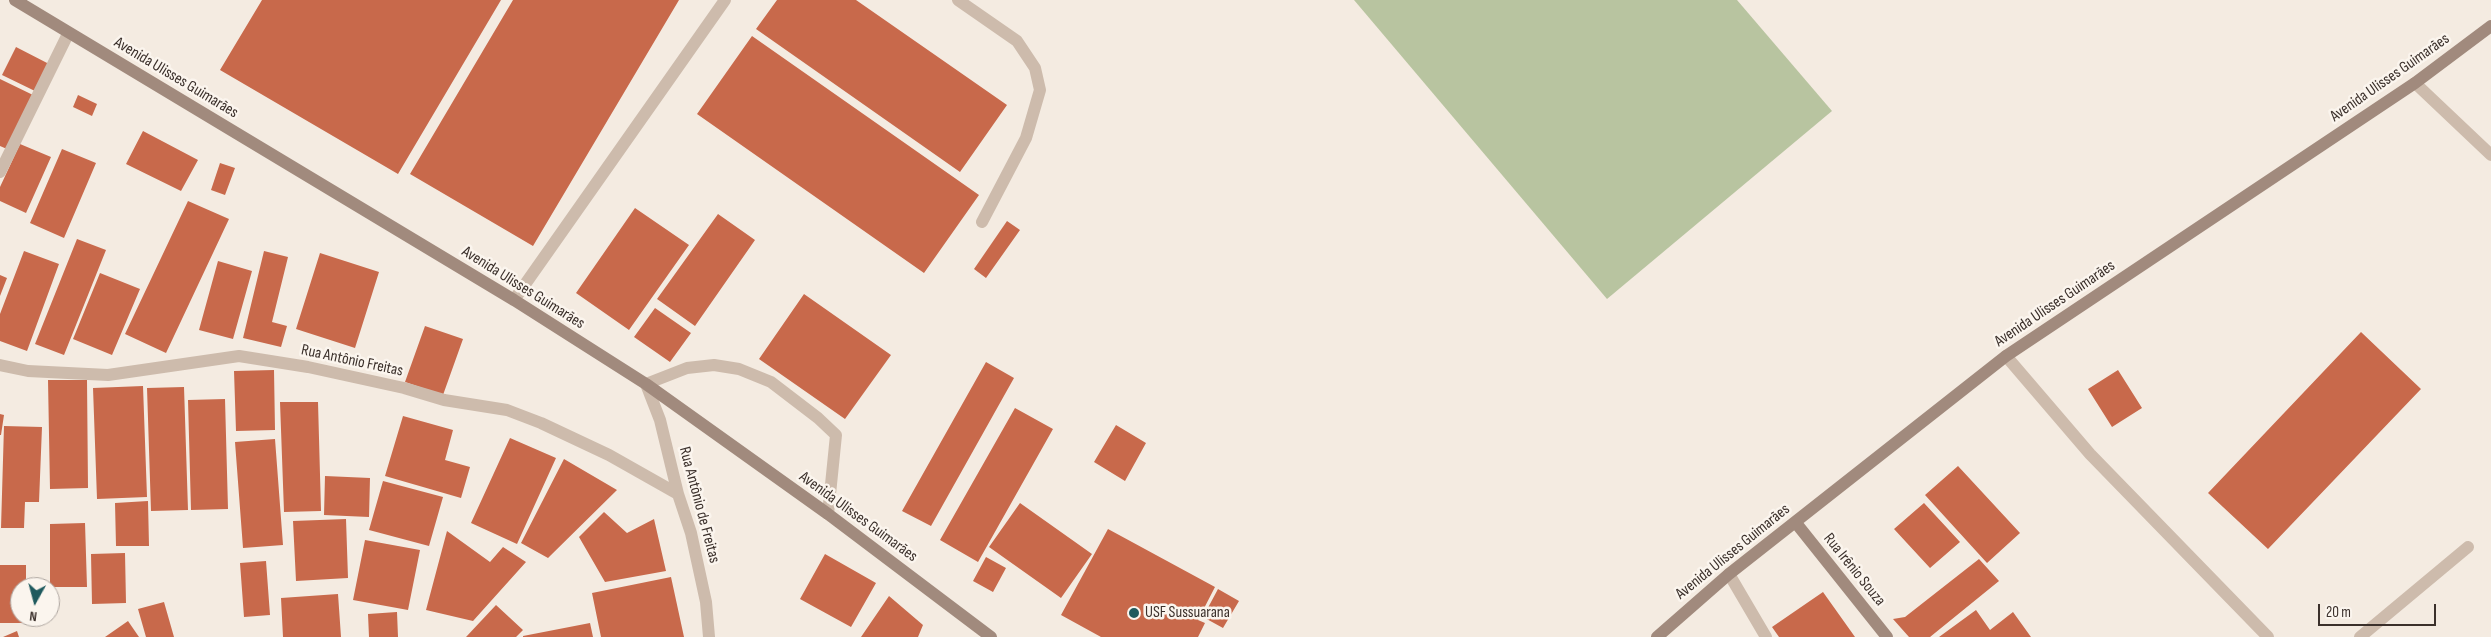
<!DOCTYPE html>
<meta charset="utf-8">
<style>
body{margin:0}
#map{position:relative;width:2491px;height:637px;overflow:hidden;background:#f4ebe1;font-family:"Sofia Sans Condensed",sans-serif}
canvas{display:block}
.north{position:absolute;left:10px;top:577px;width:50px;height:50px;box-sizing:border-box;background:#fbf5ee;border:1px solid #aea6a0;border-radius:50%;rotate:187deg;font-size:14px;font-weight:700;line-height:20px;text-align:center;color:#3b302b}
.north::after{content:'';display:block;margin:auto;width:18px;height:22px;background:#1f5a5e;clip-path:polygon(50% 0,100% 100%,50% 72%,0 100%)}
.scale{position:absolute;left:2318px;top:604px;width:118px;height:22px;box-sizing:border-box;border:2px solid #3b302b;border-top:0;padding-left:6px;font-size:15px;line-height:18px;white-space:nowrap;color:#3b302b;-webkit-text-stroke:4px #fbf5ee;paint-order:stroke}
</style>
<div id="map">
<canvas width="2491" height="637"></canvas>
<div class="north">N</div>
<div class="scale">20 m</div>
</div>
<script>
const ctx = document.querySelector('canvas').getContext('2d');
ctx.lineJoin = 'round';
function paint(path, color) { ctx.fillStyle = color; ctx.fill(path, 'evenodd'); }
const shape = rows => new Path2D(rows.map(r => 'M' + r).join(''));
function strokePath(path, color, width, dash) { ctx.strokeStyle = color; ctx.lineWidth = width; ctx.lineCap = dash ? 'butt' : 'round'; ctx.setLineDash(dash || []); ctx.stroke(path); }
function write(font, color, halo, rows, align = 'center') {
  ctx.font = font + ' "Sofia Sans Condensed",sans-serif'; ctx.lineWidth = 5; ctx.setLineDash([]); ctx.textBaseline = 'middle'; ctx.strokeStyle = halo; ctx.fillStyle = color; for (const [text, x, y, turn = 0] of rows) {
    ctx.save(); ctx.translate(x, y); ctx.rotate((+turn || 0) * Math.PI / 180); ctx.textAlign = isNaN(turn) ? turn : align; if (halo) ctx.strokeText(text, 0, 0); ctx.fillText(text, 0, 0); ctx.restore();
  }
}
paint(shape([
 [1354,0,1737,0,1832,111,1607,299]
]), '#b8c4a0');
paint(shape([
 [262,0,501,0,398,174,220,70],
 [513,0,679,0,533,246,410,174],
 [777,0,856,0,1007,105,960,172,756,29],
 [752,36,979,195,924,273,697,114],
 [16,47,51,65,37,92,2,75],
 [0,79,33,95,7,149,0,146],
 [78,95,97,104,92,116,73,107],
 [143,131,198,160,181,191,126,164],
 [20,144,51,157,26,213,0,201,0,187],
 [62,149,96,163,64,238,30,223],
 [220,163,235,168,225,195,211,190],
 [188,201,229,219,166,353,125,334],
 [635,208,689,245,629,330,576,293],
 [718,214,755,240,695,326,657,299],
 [1007,221,1020,230,986,278,974,269],
 [77,239,106,250,64,355,35,344],
 [24,251,59,264,27,351,0,341,0,314],
 [264,251,288,257,272,322,287,326,281,347,243,338],
 [320,253,379,272,355,348,296,329],
 [218,261,252,271,233,339,199,330],
 [100,273,140,289,112,355,73,339],
 [0,275,7,278,0,296],
 [804,294,891,355,845,419,759,359],
 [655,308,691,333,670,362,634,337],
 [425,326,463,339,443,395,405,382],
 [2361,332,2421,389,2268,549,2208,493],
 [986,362,1014,378,931,526,902,511],
 [274,370,275,430,236,431,234,371],
 [2118,370,2142,408,2112,427,2088,389],
 [48,380,87,380,88,488,50,489],
 [143,386,147,497,97,499,93,388],
 [184,387,188,510,151,511,147,388],
 [225,399,228,509,191,510,188,400],
 [280,402,318,402,321,511,284,512],
 [1015,408,1053,429,978,562,940,540],
 [0,414,4,415,1,435,0,435],
 [403,416,453,430,445,460,470,467,461,498,385,476],
 [1116,425,1146,443,1125,481,1094,462],
 [4,426,42,427,39,502,25,502,24,528,1,528],
 [510,438,556,458,517,544,471,523],
 [275,439,283,545,243,548,235,442],
 [564,459,617,490,548,558,521,543],
 [1958,466,2020,533,1987,563,1925,495],
 [325,476,370,478,369,517,324,515],
 [383,481,443,497,429,546,369,530],
 [148,501,149,546,116,546,115,503],
 [1020,503,1092,554,1061,598,989,547],
 [1924,503,1960,542,1930,568,1894,529],
 [604,512,627,533,654,519,666,571,605,582,579,537],
 [346,519,348,578,296,581,293,521],
 [85,523,87,587,50,587,50,524],
 [1108,529,1215,587,1198,620,1205,623,1198,637,1101,637,1061,615],
 [447,531,490,562,503,547,526,562,473,621,426,610],
 [365,540,420,550,408,610,353,600],
 [125,553,126,603,92,604,91,554],
 [825,554,876,583,851,627,800,599],
 [986,557,1006,568,993,592,973,581],
 [1979,559,1999,581,1930,637,1909,637,1893,619,1905,617],
 [266,561,270,615,244,617,240,563],
 [0,565,26,565,26,587,20,587,20,617,25,617,25,623,0,623],
 [671,577,684,637,601,637,592,593],
 [1218,589,1239,601,1223,628,1203,617],
 [1823,592,1855,637,1779,637,1772,627],
 [338,594,341,637,283,637,281,598],
 [889,596,923,625,918,637,861,637],
 [164,602,174,637,146,637,138,609],
 [496,605,523,630,516,637,466,637],
 [1976,610,1990,630,2013,612,2031,637,1939,637],
 [397,612,398,637,369,637,368,614],
 [128,621,139,637,105,637],
 [590,623,593,637,523,637,523,636],
 [17,631,19,637,3,637]
]), '#c8694b');
strokePath(shape([
 [958,0,1017,41,1035,68,1040,90,1026,138,982,222],
 [0,172,68,34],
 [514,300,725,0],
 [2006,356,2090,454,2268,637],
 [646,384,687,368,714,365,739,369,771,382,818,418,836,435,828,514],
 [1729,574,1766,637],
 [2360,637,2468,547]
]), '#cdbbac', 12);
strokePath(shape([
 [2415,83,2491,155],
 [0,365,28,371,108,375,239,356,308,367,404,388,444,400,507,410,541,423,609,455,678,494],
 [646,384,660,420,678,494,691,533,706,602,709,637]
]), '#cdbbac', 12);
strokePath(shape([
 [15,0,514,300,646,384,828,514,991,637],
 [1796,523,1887,637],
 [1657,637,1729,574,2006,356,2415,83,2491,26]
]), '#a18a7d', 12);
for (const [x, y, r, color] of [
 [1134,613,6,"#1f5a5e"]
]) { const dot = new Path2D(); dot.arc(x, y, r, 0, 2 * Math.PI); ctx.fillStyle = color; ctx.fill(dot); strokePath(dot, '#fbf5ee', 2); }
write('16px', '#3b302b', '#fbf5ee', [
 ["Avenida Ulisses Guimarães",176,78,31],
 ["Avenida Ulisses Guimarães",2390,78,-35],
 ["Avenida Ulisses Guimarães",523,288,32],
 ["Avenida Ulisses Guimarães",2055,304,-34],
 ["Rua Antônio Freitas",352,361,12],
 ["Rua Antônio de Freitas",699,505,75],
 ["Avenida Ulisses Guimarães",858,517,36],
 ["Avenida Ulisses Guimarães",1733,552,-39],
 ["Rua Irênio Souza",1854,570,51]
]);
write('16px', '#3b302b', '#fbf5ee', [
 ["USF Sussuarana",1145,613]
], 'left');
</script>
